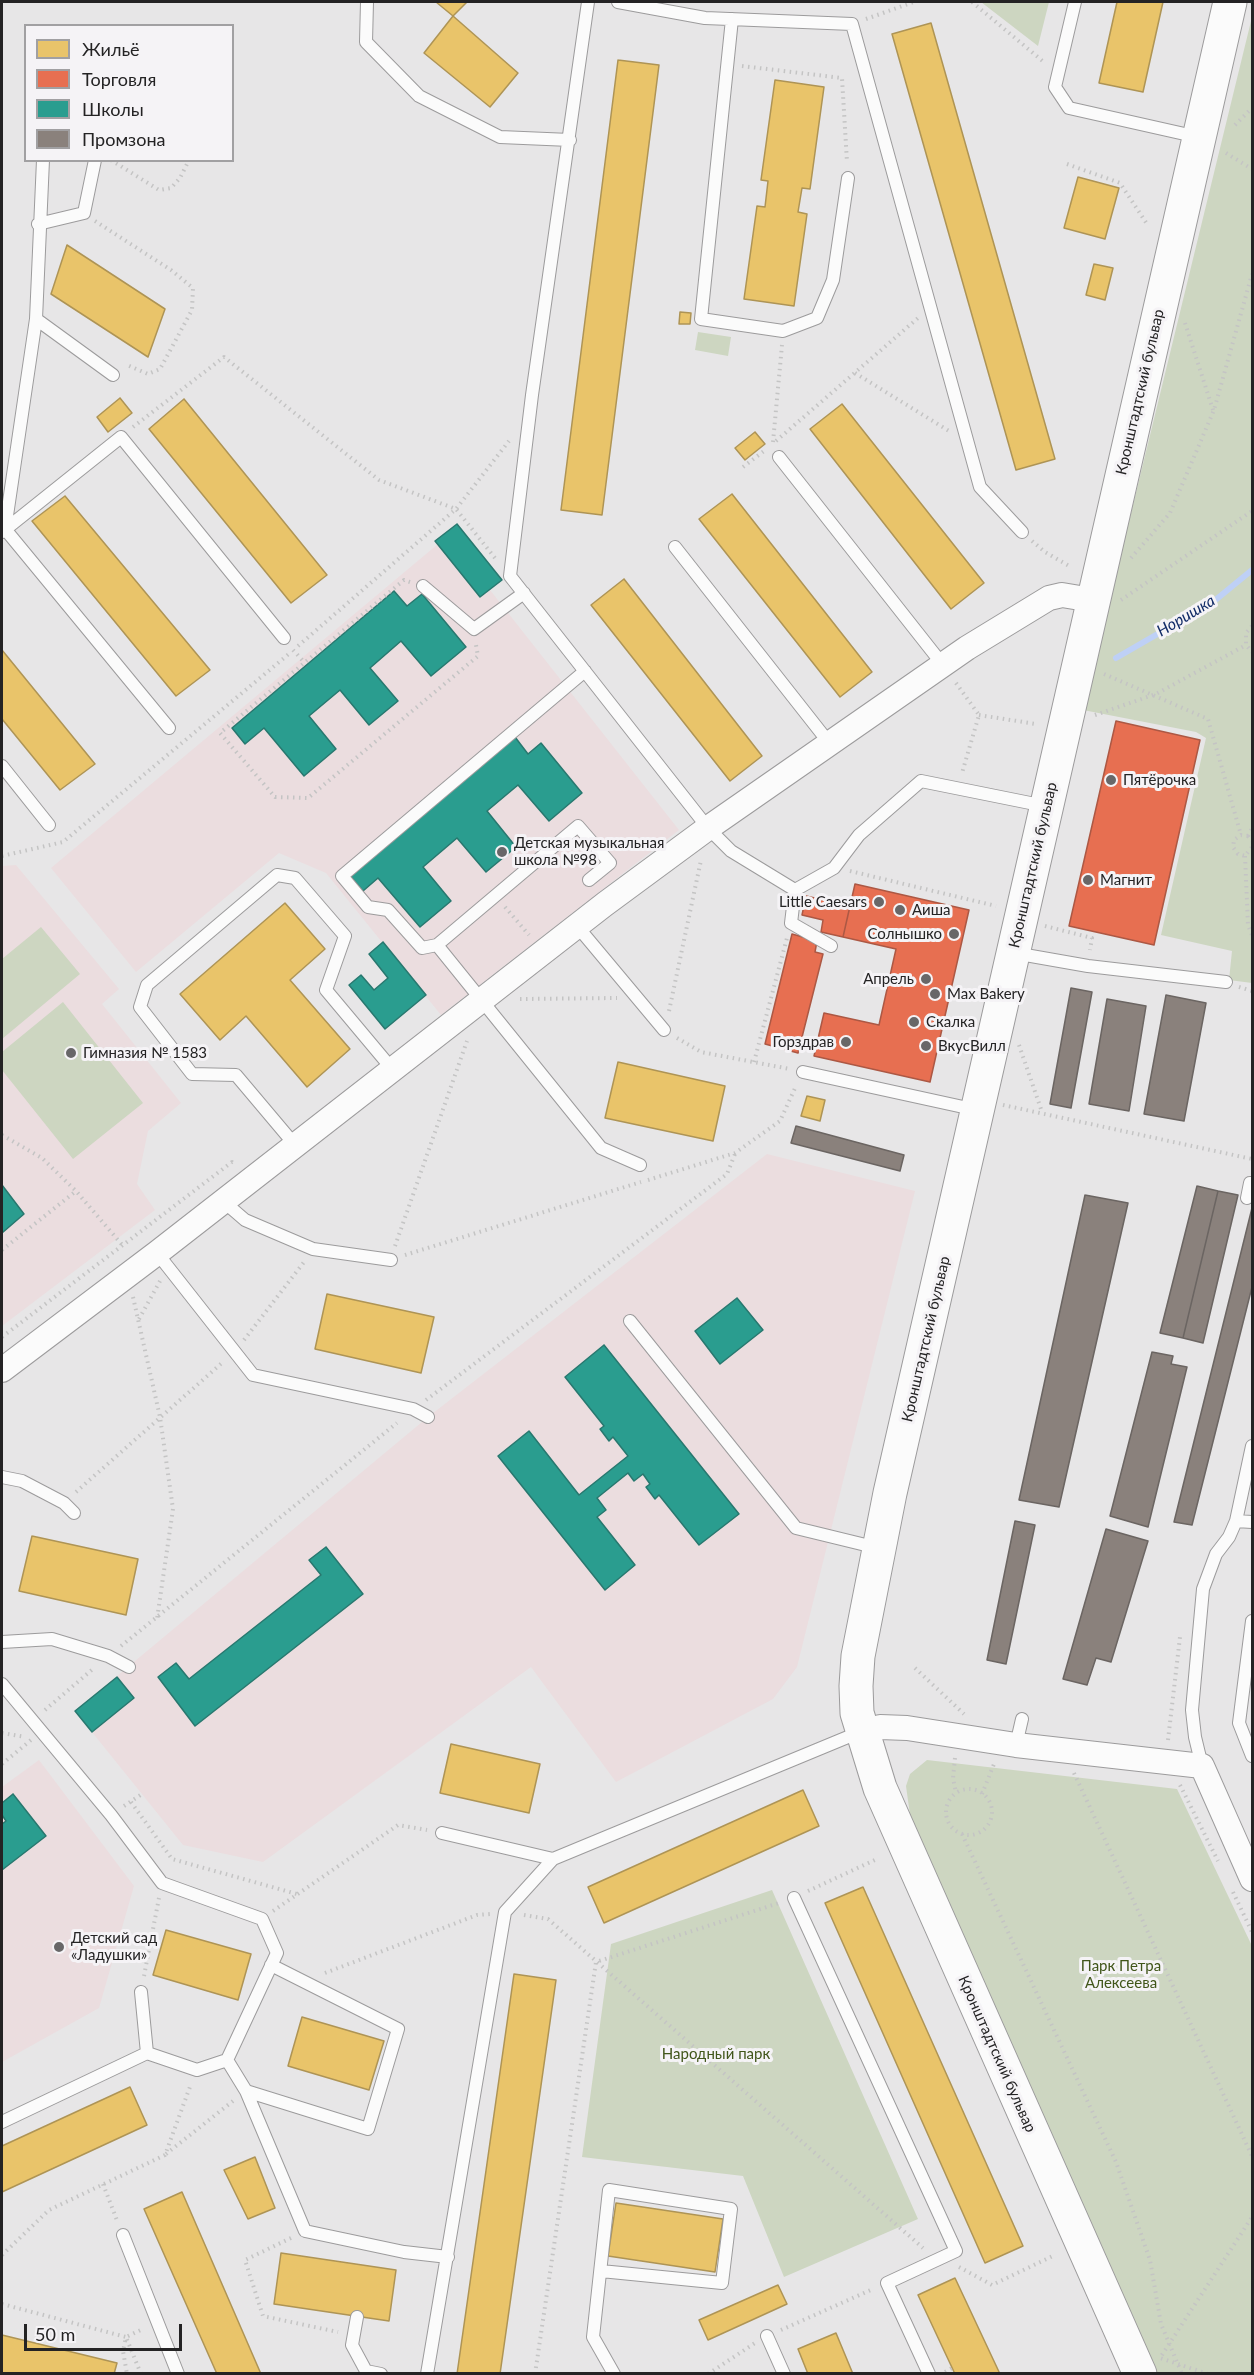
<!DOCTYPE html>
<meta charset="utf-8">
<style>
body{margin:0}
#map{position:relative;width:1254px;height:2375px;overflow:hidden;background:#e7e6e7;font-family:Lato,sans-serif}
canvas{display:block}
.frame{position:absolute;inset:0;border:3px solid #242324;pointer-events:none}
.legend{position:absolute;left:24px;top:24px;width:210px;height:138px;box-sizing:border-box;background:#f5f3f6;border:2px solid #a1a0a2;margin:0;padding:8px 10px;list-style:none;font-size:18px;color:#242324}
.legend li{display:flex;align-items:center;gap:12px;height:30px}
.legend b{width:30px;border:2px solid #a1a0a2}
.scale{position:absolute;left:24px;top:2324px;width:158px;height:27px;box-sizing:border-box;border:3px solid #242324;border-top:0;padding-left:8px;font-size:18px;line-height:21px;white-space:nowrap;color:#242324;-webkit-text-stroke:4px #f5f3f6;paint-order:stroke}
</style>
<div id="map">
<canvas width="1254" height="2375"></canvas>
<div class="frame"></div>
<ul class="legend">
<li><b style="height:16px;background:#e9c46a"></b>Жильё</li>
<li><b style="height:16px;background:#e76f51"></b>Торговля</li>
<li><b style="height:16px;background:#2a9d8f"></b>Школы</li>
<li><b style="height:16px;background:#8a817c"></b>Промзона</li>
</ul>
<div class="scale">50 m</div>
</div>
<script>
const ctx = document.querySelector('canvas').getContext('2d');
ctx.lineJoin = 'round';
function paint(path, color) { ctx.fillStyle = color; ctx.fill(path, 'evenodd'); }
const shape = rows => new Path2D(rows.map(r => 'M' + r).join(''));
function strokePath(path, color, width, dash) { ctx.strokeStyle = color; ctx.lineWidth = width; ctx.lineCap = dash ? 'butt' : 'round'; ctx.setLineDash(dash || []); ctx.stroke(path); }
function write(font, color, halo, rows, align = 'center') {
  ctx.font = font + ' Lato,sans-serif'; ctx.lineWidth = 6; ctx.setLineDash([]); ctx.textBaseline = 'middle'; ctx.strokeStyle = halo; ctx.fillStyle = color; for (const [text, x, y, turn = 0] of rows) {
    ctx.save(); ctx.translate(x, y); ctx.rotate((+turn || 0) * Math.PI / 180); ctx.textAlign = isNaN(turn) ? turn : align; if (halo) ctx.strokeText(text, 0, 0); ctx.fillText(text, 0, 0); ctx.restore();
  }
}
paint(shape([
 [438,544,480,597,490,590,679,830,441,1015,326,873,279,853,136,972,51,868],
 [16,865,119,989,102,1004,181,1103,148,1131,137,1184,155,1210,2,1326,2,866],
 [767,1154,915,1191,797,1667,773,1699,616,1782,531,1667,263,1862,183,1845,75,1711,428,1417],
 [39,1760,134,1886,99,2008,2,2062,2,1787]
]), '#ebdddf');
paint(shape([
 [981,2,1049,2,1038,46],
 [1252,17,1252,983,1229,980,1232,951,1161,935,1206,738,1196,732,1083,710],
 [698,332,731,337,728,356,695,350],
 [41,927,80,974,2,1039,2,959],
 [63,1002,143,1103,73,1159,2,1070,2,1052],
 [927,1760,1177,1789,1252,1946,1252,2373,1157,2373,911,1822,906,1786,910,1774],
 [772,1890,918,2219,784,2277,743,2176,582,2157,611,1944]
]), '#cdd6c1');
const homes = shape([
 [436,2,467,2,453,16,436,2],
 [1117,2,1163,2,1143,92,1099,83,1117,2],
 [453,16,518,73,490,107,424,53,453,16],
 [931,23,1055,459,1016,470,892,34,931,23],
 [618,60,659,65,602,515,561,510,618,60],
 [775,80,824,87,810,189,802,188,798,212,807,214,794,306,744,299,757,206,765,207,768,181,761,180,775,80],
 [1078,177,1119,188,1105,239,1064,228,1078,177],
 [67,245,165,309,148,357,51,294,67,245],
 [1094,264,1113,268,1105,300,1086,295,1094,264],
 [680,312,691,313,690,324,679,324,680,312],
 [120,398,132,413,108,432,97,417,120,398],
 [184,399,327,575,291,603,149,429,184,399],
 [842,404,984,583,951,609,810,429,842,404],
 [755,432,765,444,745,460,735,448,755,432],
 [732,494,872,672,840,697,699,519,732,494],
 [65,496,210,670,176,696,32,521,65,496],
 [624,579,762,756,730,781,591,605,624,579],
 [2,650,95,764,60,790,2,719,2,650],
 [285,903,325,949,290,980,350,1049,307,1087,246,1016,220,1040,180,994,285,903],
 [618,1062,725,1086,713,1141,605,1118,618,1062],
 [807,1096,825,1100,820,1121,801,1116,807,1096],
 [327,1294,434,1317,421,1373,315,1349,327,1294],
 [32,1536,138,1559,126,1615,19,1591,32,1536],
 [451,1744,540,1764,529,1813,440,1793,451,1744],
 [803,1790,819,1826,604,1923,588,1887,803,1790],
 [863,1887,1023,2246,985,2263,825,1903,863,1887],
 [166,1930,251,1954,238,2000,153,1975,166,1930],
 [514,1974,556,1980,500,2374,457,2374,514,1974],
 [302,2017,384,2041,369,2090,288,2066,302,2017],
 [130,2087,147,2125,2,2192,2,2146,130,2087],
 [255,2157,275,2208,248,2219,224,2170,255,2157],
 [182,2192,261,2374,217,2374,144,2209,182,2192],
 [616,2203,723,2219,715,2272,608,2256,616,2203],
 [281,2253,396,2270,389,2321,274,2304,281,2253],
 [955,2278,1000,2374,955,2374,918,2295,955,2278],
 [778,2285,787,2304,708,2340,699,2320,778,2285],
 [836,2333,853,2374,808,2374,798,2349,836,2333],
 [2,2335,117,2363,114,2374,2,2374,2,2335]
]);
paint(homes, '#e9c46a');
strokePath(homes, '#ae9455', 1.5);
const shops = shape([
 [1116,721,1200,740,1154,945,1069,926,1116,721],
 [855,884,969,910,930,1082,814,1056,824,1013,879,1025,896,949,843,937,855,884],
 [806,896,850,906,843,937,821,932,823,920,802,915,806,896],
 [792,934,817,941,815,952,823,954,798,1053,765,1044,792,934]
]);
paint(shops, '#e76f51');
strokePath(shops, '#ac5844', 1.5);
const schools = shape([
 [457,524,502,580,480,597,435,541,457,524],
 [394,591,407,606,422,594,466,647,431,676,401,641,370,668,398,701,369,725,340,690,309,716,336,749,304,776,264,728,245,744,232,728,394,591],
 [515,737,528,754,541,743,582,793,549,821,518,785,487,811,516,847,486,872,457,838,423,867,451,901,420,927,378,878,363,891,350,876,515,737],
 [383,942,426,995,385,1029,349,985,361,975,374,990,388,978,369,954,383,942],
 [2,1185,24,1214,2,1233,2,1185],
 [737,1298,763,1330,720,1364,695,1331,737,1298],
 [604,1345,739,1514,699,1545,659,1495,655,1499,646,1487,650,1484,643,1474,634,1481,628,1473,597,1498,606,1510,597,1517,635,1565,605,1590,498,1456,529,1431,579,1495,628,1456,613,1437,609,1441,600,1429,604,1426,565,1377,604,1345],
 [326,1547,363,1594,195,1726,158,1677,176,1663,189,1679,321,1575,309,1560,326,1547],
 [117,1677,134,1698,92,1732,75,1711,117,1677],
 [13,1794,46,1836,2,1870,2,1824,6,1821,2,1815,2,1803,13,1794]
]);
paint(schools, '#2a9d8f');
strokePath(schools, '#28786f', 1.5);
const industry = shape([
 [1071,988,1092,992,1071,1108,1050,1104,1071,988],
 [1166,995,1206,1003,1184,1121,1144,1114,1166,995],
 [1107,999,1146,1006,1129,1111,1089,1104,1107,999],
 [796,1126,904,1155,900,1171,791,1143,796,1126],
 [1197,1186,1218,1191,1183,1338,1160,1333,1197,1186],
 [1218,1191,1238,1195,1203,1343,1183,1338,1218,1191],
 [1085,1195,1128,1203,1059,1507,1019,1500,1085,1195],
 [1252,1208,1252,1287,1192,1525,1174,1522,1252,1208],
 [1152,1352,1173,1356,1171,1364,1187,1367,1148,1527,1110,1516,1152,1352],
 [1015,1521,1035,1525,1006,1664,987,1660,1015,1521],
 [1106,1529,1148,1541,1111,1662,1096,1658,1087,1685,1063,1679,1106,1529]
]);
paint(industry, '#8a817c');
strokePath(industry, '#6b6562', 1.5);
strokePath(shape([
 [1116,658,1213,602,1252,570]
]), '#bed0f6', 6);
const lane = shape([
 [367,2,366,42,419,96,500,137,570,140],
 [588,2,532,395,510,576,708,828,731,851,795,890],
 [618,2,705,18,852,24,980,487,1022,532],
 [1075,2,1055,87,1069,108,1198,137],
 [732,19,701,319,783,331,817,318,833,280,848,178],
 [43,160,36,319,5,529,169,728],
 [38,224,84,213,95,160],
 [36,319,113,375],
 [779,457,943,665],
 [2,532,121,437,284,638],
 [675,547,830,744],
 [423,586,474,629,524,593],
 [2,766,49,825],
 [589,880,610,863,578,826,437,945,601,1148,640,1165],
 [795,890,834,868,859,835,921,781,1045,806],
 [795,890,791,923,831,946],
 [577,926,664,1030],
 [437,945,422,948,388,910,368,907,342,876,585,671],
 [1014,953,1088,966,1226,982],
 [803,1072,977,1110],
 [295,1145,236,1075,192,1074,140,1007,147,985,277,875,295,878,345,936,326,990,393,1070],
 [1247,1198,1250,1183,1252,1183],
 [223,1201,245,1220,313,1249,391,1260],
 [157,1253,253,1375,413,1409,428,1417],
 [630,1321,796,1528,878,1548],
 [2,1477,22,1481,64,1503,74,1513],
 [1236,1521,1252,1522],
 [1252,1621,1239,1723,1252,1756],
 [2,1642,52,1639,108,1656,129,1667],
 [2,1684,111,1815,162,1883,262,1919,277,1953,227,2060,197,2070,147,2053,2,2122],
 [1016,1745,1022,1719],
 [1202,1766,1195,1737,1192,1710,1203,1589,1216,1554,1229,1537,1236,1521,1252,1446],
 [442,1833,553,1859,860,1732],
 [794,1898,956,2251,887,2283,929,2374],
 [141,1992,147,2053],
 [227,2060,246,2091,368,2129,398,2029,271,1965],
 [246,2091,305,2231,404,2252,448,2257],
 [123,2235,178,2374],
 [601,2271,722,2283,731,2209,609,2190,593,2337,614,2374],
 [357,2317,352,2345,366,2371,381,2374],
 [767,2336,784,2374],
 [427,2374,505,1912,553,1859]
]);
const street = shape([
 [2,1370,157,1253,605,904,708,828,967,648,1049,598,1062,595,1092,600],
 [861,1732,880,1727,907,1728,1016,1745,1202,1766,1252,1879]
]);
const secondary = shape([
 [1140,2374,880,1788,857,1713,856,1686,858,1656,890,1493,1230,2]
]);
strokePath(lane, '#9c9b9c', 14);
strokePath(street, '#9c9b9c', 26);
strokePath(secondary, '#9c9b9c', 35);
strokePath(shape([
 [972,2,1045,63],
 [866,19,914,2],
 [79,26,113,26],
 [742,66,842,78,847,162],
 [1235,125,1252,108],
 [1226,153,1252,169],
 [111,160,159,190,171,188,180,178,189,160],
 [1067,164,1120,183,1147,224],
 [95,221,171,270,193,288,192,310,160,369,148,374,127,365],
 [1185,323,1213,410],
 [855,373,949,431],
 [133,427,224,357,379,480,456,509,495,558],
 [776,441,918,318],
 [773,442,782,345],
 [743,467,764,451],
 [1032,541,1045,552,1069,566],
 [1131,558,1170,513,1214,410,1252,274],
 [410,582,404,580,220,733,275,797,308,798,478,656,476,645],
 [1121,600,1252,511],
 [1252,626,1246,633,1246,645,1252,652],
 [298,646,456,509,509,441],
 [293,650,305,663],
 [1104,674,1208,719,1241,835],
 [956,683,979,715,962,773],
 [979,715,1036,724],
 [1095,715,1156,694,1246,645],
 [1248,836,1241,835,1234,840,1233,847,1238,854,1245,856,1252,847],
 [1248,836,1252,828],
 [1248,836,1252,841],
 [2,856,63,842,290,653],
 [1245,856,1248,925,1252,935],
 [850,871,996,906],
 [505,907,529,935],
 [1045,926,1092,938,1090,950],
 [1239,987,1252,991],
 [520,999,617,998],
 [669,1011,701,860],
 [677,1038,701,1052,790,1069],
 [1019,1045,1042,1112],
 [754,1062,787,938],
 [1003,1105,1252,1159],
 [2,1135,42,1158,76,1191,124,1247],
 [648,1180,735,1153,780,1121,796,1086],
 [395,1246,467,1041],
 [2,1250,76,1191],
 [405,1255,641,1182],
 [133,1297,160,1417,173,1509,157,1619],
 [139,1319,160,1281],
 [2,1337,232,1162,235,1165],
 [244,1340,304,1262],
 [426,1400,727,1174,735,1154],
 [76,1492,223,1362],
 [121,1646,397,1423],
 [915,1668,964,1714],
 [45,1710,94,1668],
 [2,1733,25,1737],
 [1168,1740,1180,1637],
 [955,1758,953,1778,956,1793],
 [2,1764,31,1740],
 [1074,1773,1252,2156],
 [1180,1785,1218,1861],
 '946 1812a23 23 0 1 1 46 0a23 23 0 1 1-46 0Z',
 [982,1794,994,1764],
 [131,1802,172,1859,297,1894],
 [124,1806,142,1794],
 [962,1834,1116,2162,1150,2260,1161,2324,1182,2374],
 [808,1891,877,1859],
 [1233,1892,1252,1932],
 [273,1911,398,1825,427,1830],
 [524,1915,548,1919,923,2248],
 [325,1973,477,1915,490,1914],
 [144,1976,159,1898],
 [166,2154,233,2101],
 [103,2184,118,2223],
 [291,2238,245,2260,263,2316,338,2332],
 [2,2255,49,2210,165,2155,191,2084],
 [959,2267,992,2285,1055,2255],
 [2,2304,126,2337,123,2351,127,2374],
 [781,2330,873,2289],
 [945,2372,952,2368],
 [141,2374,126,2337,143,2329],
 [535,2374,596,1962,779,1903],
 [708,2374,755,2343],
 [1208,2374,1160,2358,1252,2217]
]), '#c4c4c4', 4, [1.5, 4.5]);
strokePath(lane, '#fbfbfb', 12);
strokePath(street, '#fbfbfb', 24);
strokePath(secondary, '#fbfbfb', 33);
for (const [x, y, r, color] of [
 [1111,780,6,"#686768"],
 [502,852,6,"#686768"],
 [1088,880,6,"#686768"],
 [879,902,6,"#686768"],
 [900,910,6,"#686768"],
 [954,934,6,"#686768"],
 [926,979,6,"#686768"],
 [935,994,6,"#686768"],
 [914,1022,6,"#686768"],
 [846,1042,6,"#686768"],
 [926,1046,6,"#686768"],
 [71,1053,6,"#686768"],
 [59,1947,6,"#686768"]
]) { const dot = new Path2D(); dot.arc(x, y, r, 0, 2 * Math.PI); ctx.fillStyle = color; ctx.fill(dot); strokePath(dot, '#f5f3f6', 2); }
write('15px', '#242324', '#f5f3f6', [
 ["Кронштадтский бульвар",1140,392,-77],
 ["Кронштадтский бульвар",1033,865,-77],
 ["Кронштадтский бульвар",926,1339,-77],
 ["Кронштадтский бульвар",997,2054,66]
]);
write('15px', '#242324', '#f5f3f6', [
 ["Пятёрочка",1123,780],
 ["Детская музыкальная",514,843],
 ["школа №98",514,860],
 ["Магнит",1100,880],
 ["Little Caesars",867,902,"right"],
 ["Аиша",912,910],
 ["Солнышко",942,934,"right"],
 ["Апрель",914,979,"right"],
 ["Max Bakery",947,994],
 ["Скалка",926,1022],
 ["Горздрав",834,1042,"right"],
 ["ВкусВилл",938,1046],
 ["Гимназия № 1583",83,1053],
 ["Детский сад",71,1938],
 ["«Ладушки»",71,1955]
], 'left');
write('15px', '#41561a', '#f5f3f6', [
 ["Парк Петра",1121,1966],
 ["Алексеева",1121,1983],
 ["Народный парк",716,2054]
]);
write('italic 16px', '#112b67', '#f5f3f6', [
 ["Норишка",1186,616,-31]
]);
</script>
